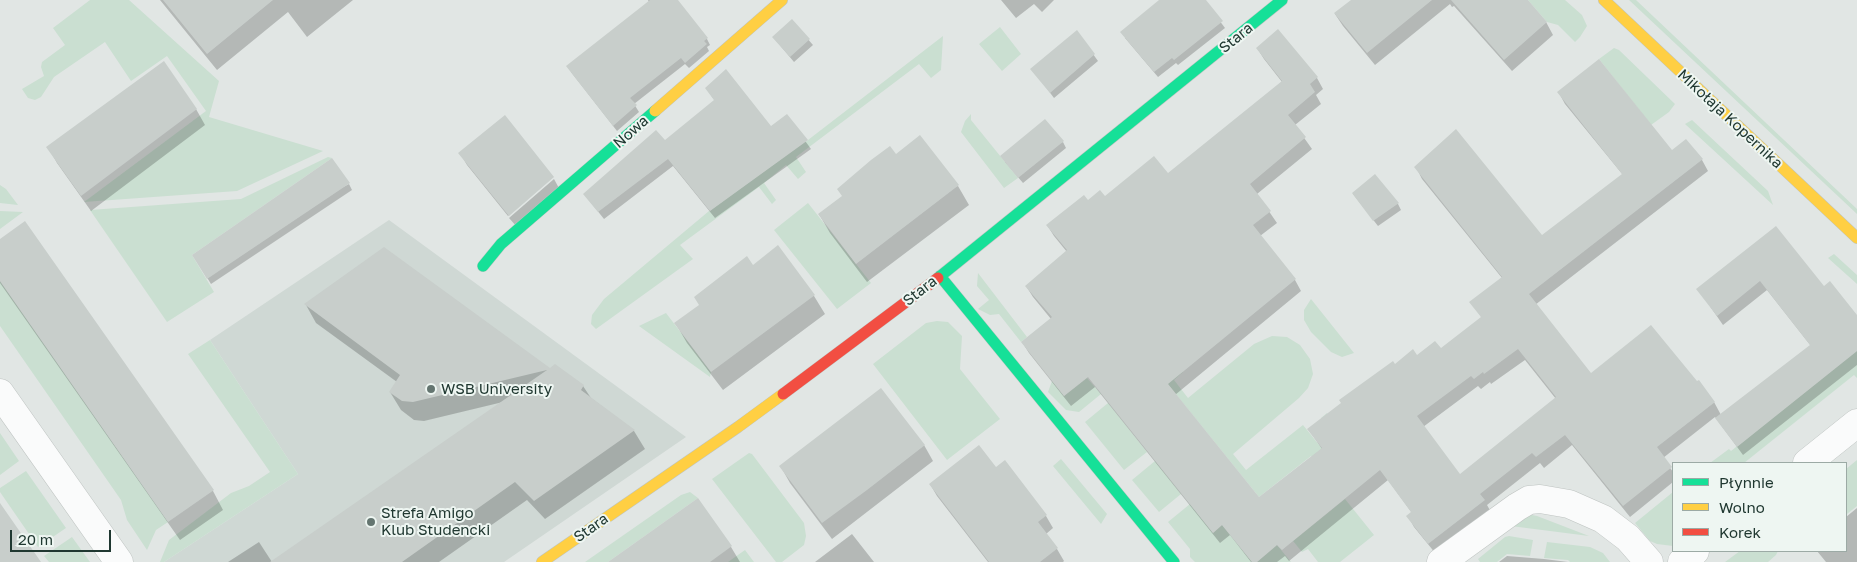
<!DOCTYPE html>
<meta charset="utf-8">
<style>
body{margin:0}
#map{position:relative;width:1857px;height:562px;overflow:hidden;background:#e1e6e4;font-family:"Golos Text",sans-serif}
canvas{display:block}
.legend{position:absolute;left:1672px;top:462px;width:175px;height:90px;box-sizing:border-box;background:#eef6f2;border:1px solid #9caaa5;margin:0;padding:6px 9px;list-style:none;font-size:15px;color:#203831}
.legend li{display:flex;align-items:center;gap:10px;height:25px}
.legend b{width:25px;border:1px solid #9caaa5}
.scale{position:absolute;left:10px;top:530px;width:101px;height:22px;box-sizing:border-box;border:2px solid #203831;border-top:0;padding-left:6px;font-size:15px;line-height:18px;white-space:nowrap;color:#203831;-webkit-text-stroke:4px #eef6f2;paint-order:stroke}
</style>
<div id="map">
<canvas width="1857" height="562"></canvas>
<ul class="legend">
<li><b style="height:6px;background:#16e098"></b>Płynnie</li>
<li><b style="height:6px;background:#ffcf43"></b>Wolno</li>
<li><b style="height:6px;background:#f24e42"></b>Korek</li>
</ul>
<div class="scale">20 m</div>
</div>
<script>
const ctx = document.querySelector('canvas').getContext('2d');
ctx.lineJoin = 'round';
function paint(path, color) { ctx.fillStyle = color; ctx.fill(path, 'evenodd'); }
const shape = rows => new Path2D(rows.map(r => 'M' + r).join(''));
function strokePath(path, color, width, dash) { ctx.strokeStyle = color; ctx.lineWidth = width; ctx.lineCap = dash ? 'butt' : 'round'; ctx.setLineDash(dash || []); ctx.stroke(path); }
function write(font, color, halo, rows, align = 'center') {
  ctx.font = font + ' "Golos Text",sans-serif'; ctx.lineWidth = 4; ctx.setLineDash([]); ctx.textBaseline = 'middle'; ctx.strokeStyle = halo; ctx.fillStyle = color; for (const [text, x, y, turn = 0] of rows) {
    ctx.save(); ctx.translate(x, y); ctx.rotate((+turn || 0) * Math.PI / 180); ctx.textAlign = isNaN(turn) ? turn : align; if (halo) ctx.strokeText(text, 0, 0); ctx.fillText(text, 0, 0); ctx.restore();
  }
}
paint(shape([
 [389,220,686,437,504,562,164,562,298,474,210,340]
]), '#cfd8d4');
paint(shape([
 [90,0,129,0,219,81,209,117,323,151,237,191,84,202,206,111,167,56,131,81,105,42,54,77,41,97,35,100,28,98,22,89,44,76,41,67,42,62,65,45,53,28],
 [1528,0,1565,0,1582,15,1587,26,1580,37,1575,42,1558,25,1547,22],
 [1629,0,1636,0,1857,209,1857,214],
 [1000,27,1021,54,1002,71,979,44],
 [943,36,941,70,931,78,919,64,796,157,806,172,798,179,786,165,764,183,776,200,772,204,759,187,680,245,693,259,596,329,591,324,592,315,604,299,709,211,808,140],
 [1614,48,1619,50,1675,104,1669,112,1651,125,1599,59],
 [971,114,971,120,1018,178,1004,188,961,132,965,121],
 [1692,120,1768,191,1773,205,1685,124],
 [328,157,332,158,192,255,214,292,167,322,90,210,241,199],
 [0,185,6,189,18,205,0,203],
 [808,203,871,283,837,309,774,230],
 [0,211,23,212,0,229],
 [1834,254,1857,275,1857,284,1828,258],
 [978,273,1027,337,1021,342,999,314,990,315,978,309,989,300,977,286],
 [0,281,168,522,156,530,147,550,127,520,121,500,0,326],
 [1311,299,1354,353,1342,357,1331,352,1311,332,1304,320,1304,310],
 [666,313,711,372,710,377,639,326],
 [937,321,948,322,962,336,960,369,1000,419,947,460,873,364,926,323],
 [1272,336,1287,337,1300,345,1310,359,1313,374,1308,388,1299,398,1233,454,1246,470,1303,425,1324,451,1321,418,1327,413,1344,436,1315,460,1311,456,1259,497,1133,341,1183,372,1174,380,1188,398,1254,344],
 [210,340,298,474,164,562,160,562,169,540,231,493,249,486,270,472,188,354],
 [1857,351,1857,378,1854,375,1744,463,1710,463,1729,449,1731,451],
 [1087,378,1101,394,1079,412,1066,410,1048,392,1052,381,1064,396],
 [1108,403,1147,452,1124,470,1085,422],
 [0,433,19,461,0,475],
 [749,453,752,454,804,523,806,536,804,545,782,562,776,562,712,479],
 [1061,459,1107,514,1101,524,1053,466],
 [1857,460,1857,506,1847,514,1846,469],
 [1155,461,1181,494,1159,512,1132,480],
 [26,471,66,528,38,547,0,492,0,488],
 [690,492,698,498,608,562,585,562,681,495],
 [1673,492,1673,546,1657,544,1650,541,1635,523],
 [1345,499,1374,535,1340,562,1318,562,1308,549,1302,552,1293,541],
 [1190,504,1213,533,1222,525,1252,562,1195,562,1190,557,1190,549,1168,522],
 [1527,514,1537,516,1589,536,1503,525],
 [1509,536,1533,540,1530,556,1507,554,1497,562,1480,562,1478,559,1505,537],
 [72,537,90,562,49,562,44,556],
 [1547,542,1590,547,1603,553,1610,562,1570,562,1568,560,1544,558],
 [1277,545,1291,562,1257,562],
 [745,550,754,562,728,562],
 [1740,551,1778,551,1776,555,1768,562,1725,562]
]), '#cadfd1');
paint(shape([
 [160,0,353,0,307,37,288,12,217,70],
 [648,0,676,0,707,39,710,45,707,47,709,51,689,68,685,64,634,104,639,112,617,131,571,72,649,2],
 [1001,0,1054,0,1042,12,1034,4,1016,18],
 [1161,0,1204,0,1225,28,1178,65,1176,63,1158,77,1125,38],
 [1352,0,1526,0,1546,22,1553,35,1512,71,1454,6,1452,7,1450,4,1375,65,1343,26,1335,14],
 [792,21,813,45,794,62,773,37],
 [1077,32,1098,61,1054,98,1032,69],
 [1257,48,1317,78,1323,89,1316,95,1321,104,1295,125,1312,149,1257,194,1277,223,1260,236,1295,280,1301,291,1175,395,1259,498,1322,449,1309,430,1394,365,1417,356,1441,350,1482,318,1471,302,1502,278,1422,179,1416,167,1542,237,1623,175,1565,104,1559,93,1672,151,1702,160,1708,171,1535,305,1591,374,1714,402,1721,415,1811,346,1767,290,1723,325,1698,289,1776,228,1824,287,1857,317,1857,365,1743,455,1715,417,1663,458,1673,472,1673,482,1630,517,1572,445,1544,468,1540,463,1487,505,1491,512,1436,554,1414,527,1408,516,1412,513,1388,480,1289,561,1285,556,1277,562,1251,562,1230,535,1220,543,1095,387,1071,406,1029,353,1022,342,1051,319,1033,297,1026,286,1067,252,1054,236,1047,225,1088,202,1105,198,1168,175,1282,82,1264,59],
 [1525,360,1556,399,1459,476,1423,427,1478,386,1481,389,1490,382,1491,384],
 [706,88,771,127,787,116,811,149,715,218,673,166,604,219,584,194,665,142,715,101],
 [196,109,205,125,91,211,57,163,48,147],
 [1063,142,1066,148,1023,183,1005,162],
 [460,153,552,177,508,216,467,165],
 [554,179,560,190,517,227,509,218],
 [349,184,352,190,211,284,197,261],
 [958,186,969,205,867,282,830,233,819,214],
 [1353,194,1398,204,1401,210,1378,226],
 [25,223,213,491,223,510,180,540,0,283,0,240],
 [753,266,814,296,825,314,723,390,687,343,676,324],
 [306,305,550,370,583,386,591,398,634,431,645,449,545,519,527,500,439,562,272,562,503,402,424,421,414,420,401,410,390,392,397,382,316,323],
 [924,445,933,461,832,539,790,483,781,467],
 [995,469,1046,516,1053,528,1046,534,1057,549,1064,561,1063,562,988,562,937,496,930,484],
 [697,500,731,547,740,562,610,562],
 [1857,508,1857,562,1826,562,1817,551,1846,551,1846,517],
 [852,534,874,562,815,562],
 [259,542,272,562,228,562],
 [1507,556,1544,559,1568,562,1499,562]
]), '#0003');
paint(shape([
 [163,0,273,0,207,54],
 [650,0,678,0,708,38,704,41,707,44,685,63,681,58,630,98,637,105,613,126,566,66],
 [1159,0,1206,0,1223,21,1174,60,1172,58,1154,72,1120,32],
 [1351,0,1432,0,1367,53,1334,13],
 [1451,0,1528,0,1547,22,1504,60],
 [792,19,810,39,790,57,772,37],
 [1278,29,1318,77,1310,84,1315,92,1288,115,1306,137,1250,184,1271,211,1253,225,1296,279,1168,384,1259,497,1322,448,1307,429,1341,403,1339,400,1393,361,1395,364,1413,349,1417,355,1435,341,1441,348,1481,317,1469,302,1502,277,1414,167,1456,129,1542,235,1622,174,1557,92,1599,59,1672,150,1686,139,1703,159,1529,294,1591,373,1651,325,1697,381,1699,380,1715,402,1657,447,1672,467,1623,506,1565,435,1536,457,1532,453,1480,494,1485,500,1428,544,1406,516,1411,512,1380,470,1282,550,1277,545,1257,562,1252,562,1222,525,1213,533,1088,377,1064,396,1021,342,1052,317,1025,286,1067,250,1046,225,1084,195,1088,200,1100,190,1105,196,1154,156,1168,173,1282,81,1256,48],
 [1518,349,1556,397,1460,474,1417,416,1471,376,1474,379,1483,372,1484,374],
 [1077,30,1095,54,1050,93,1030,69],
 [164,61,197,109,81,196,46,147],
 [726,69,771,126,787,114,808,140,710,211,668,159,598,212,583,194,656,130,665,140,714,100,705,88],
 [505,115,554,177,509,216,458,153],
 [1045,119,1064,141,1018,178,1000,156],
 [920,135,959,185,856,264,818,214,842,196,837,189,871,160,890,146,896,154],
 [332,158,350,183,207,279,192,255],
 [1375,174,1399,203,1373,221,1352,193],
 [25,221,214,490,168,522,0,281,0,239],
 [1776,226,1824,286,1830,281,1857,315,1857,351,1737,447,1715,418,1810,345,1760,281,1717,316,1696,289],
 [778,245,815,295,711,372,674,323,699,305,694,297,747,256,753,265],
 [384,247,550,368,555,364,584,385,581,390,635,430,534,501,515,482,402,562,270,562,547,370,413,402,402,401,389,392,400,375,304,304],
 [881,388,925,445,867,490,822,523,779,466],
 [979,445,996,467,1005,460,1047,515,1038,522,1058,548,1040,562,989,562,929,484],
 [698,498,732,546,710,562,608,562],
 [0,503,41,562,0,562]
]), '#c8cecb');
const street = shape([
 [0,393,119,562],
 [1807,463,1857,423],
 [1441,562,1517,507,1529,500,1540,499,1569,504,1603,519,1628,538,1649,562],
 [1682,562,1695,551]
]);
const fast = shape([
 [483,266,501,244,655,111],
 [940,276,1174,562],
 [938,278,1282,0]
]);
const slow = shape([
 [1604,0,1857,238],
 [655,111,782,0],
 [542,562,738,427,783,394]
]);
const jam = shape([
 [783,394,938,278]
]);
strokePath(street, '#bec3c1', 29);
strokePath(fast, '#bdc4c1', 12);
strokePath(slow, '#bdc4c1', 12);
strokePath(jam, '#bdc4c1', 12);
strokePath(street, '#fafbfb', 28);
strokePath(fast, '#16e098', 11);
strokePath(slow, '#ffcf43', 11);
strokePath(jam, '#f24e42', 11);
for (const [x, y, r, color] of [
 [431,389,5,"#647570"],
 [371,522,5,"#647570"]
]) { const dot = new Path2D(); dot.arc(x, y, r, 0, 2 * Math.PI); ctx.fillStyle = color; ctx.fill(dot); strokePath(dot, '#eef6f2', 2); }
write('15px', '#203831', '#eef6f2', [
 ["Stara",1236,38,-39],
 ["Mikołaja Kopernika",1730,119,43],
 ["Nowa",631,132,-41],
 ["Stara",920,291,-38],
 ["Stara",591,528,-35]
]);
write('15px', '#203831', '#eef6f2', [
 ["WSB University",441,389],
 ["Strefa Amigo",381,513],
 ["Klub Studencki",381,530]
], 'left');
</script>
